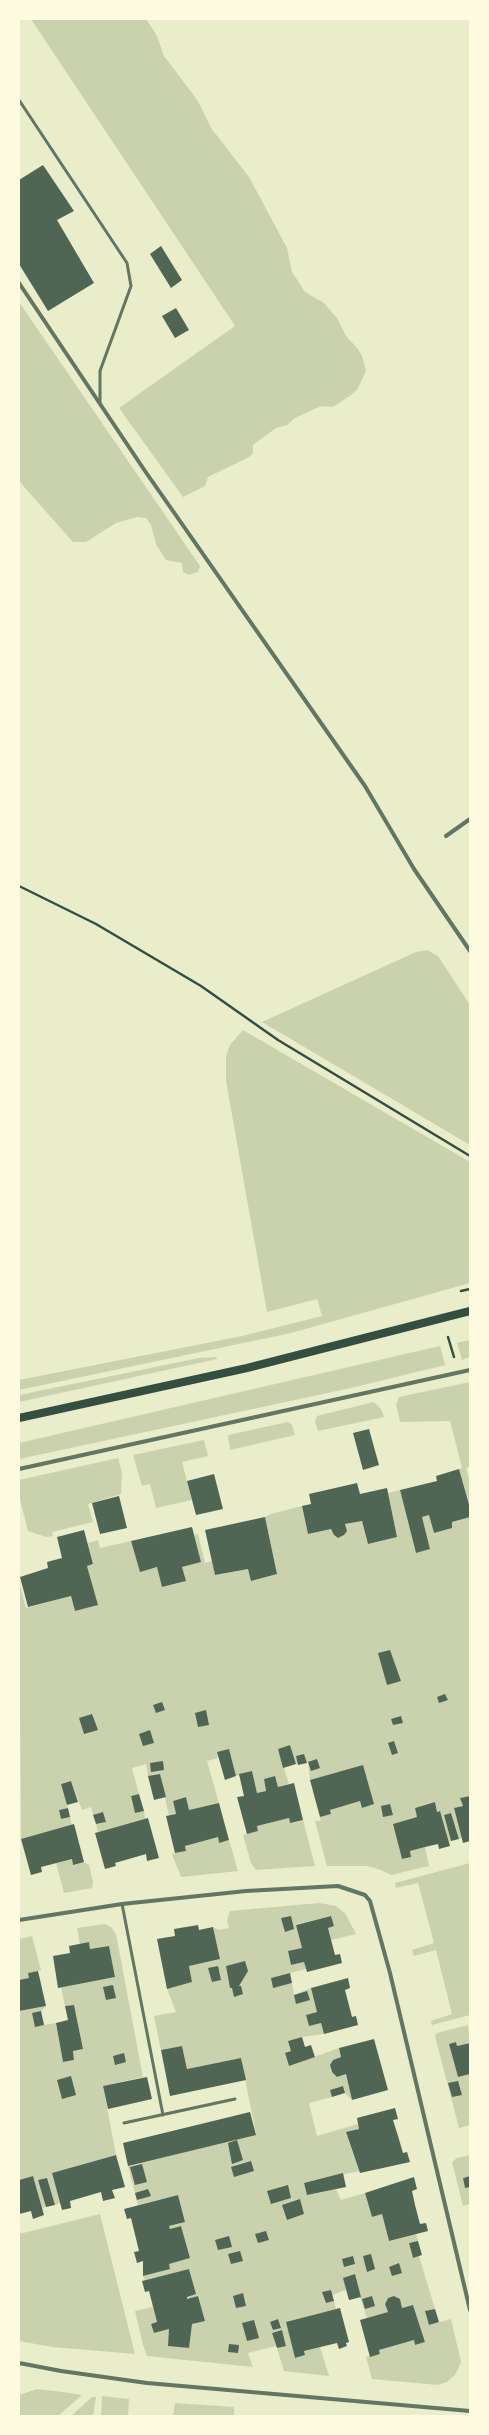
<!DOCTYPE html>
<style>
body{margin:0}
#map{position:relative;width:489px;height:2435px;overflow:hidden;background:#e9edc9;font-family:Roboto,sans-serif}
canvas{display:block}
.frame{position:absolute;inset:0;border:20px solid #fefae0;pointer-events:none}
</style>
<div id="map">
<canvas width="489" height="2435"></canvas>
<div class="frame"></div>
</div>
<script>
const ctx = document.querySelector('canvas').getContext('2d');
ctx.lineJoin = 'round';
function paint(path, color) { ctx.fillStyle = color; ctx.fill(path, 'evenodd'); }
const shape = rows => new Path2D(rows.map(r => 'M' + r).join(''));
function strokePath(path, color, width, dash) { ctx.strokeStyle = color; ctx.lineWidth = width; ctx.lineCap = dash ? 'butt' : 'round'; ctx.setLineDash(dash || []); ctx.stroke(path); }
paint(shape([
 [31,19,146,19,156,34,164,56,198,101,211,128,249,177,287,248,292,272,305,292,324,303,337,318,346,336,358,349,362,356,366,371,357,390,351,395,333,407,321,406,295,418,287,425,276,428,253,445,253,453,249,457,208,477,205,486,183,497,119,408,235,326],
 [19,302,200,566,198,572,189,575,183,572,182,563,166,560,156,544,151,525,146,518,137,517,116,523,86,542,73,542,19,481],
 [427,950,438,956,470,1005,470,1145,262,1022,416,952],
 [243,1030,470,1162,470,1283,291,1333,19,1390,19,1380,242,1336,322,1316,317,1299,267,1312,226,1081,226,1056,230,1045],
 [470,1340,470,1357,462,1360,457,1343],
 [440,1346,445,1365,351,1388,19,1459,19,1443],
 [216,1357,217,1359,19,1402,19,1395,199,1358],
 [470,1382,470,1466,466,1468,470,1481,470,1508,459,1469,462,1468,450,1421,400,1422,396,1405,399,1397],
 [374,1402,381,1409,384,1417,318,1431,315,1422,317,1416],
 [288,1422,292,1425,295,1435,230,1450,228,1435],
 [204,1440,208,1456,182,1462,192,1500,156,1508,150,1484,142,1486,133,1455],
 [118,1458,122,1473,121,1494,88,1504,93,1522,52,1532,53,1536,46,1537,28,1531,19,1495,19,1480],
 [400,1490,416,1553,430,1549,422,1517,429,1515,434,1533,452,1528,452,1522,470,1517,470,1796,461,1798,463,1806,454,1808,462,1838,459,1839,451,1813,444,1815,451,1841,449,1842,440,1811,437,1812,435,1802,415,1808,417,1817,393,1824,402,1859,411,1857,410,1851,425,1847,429,1866,391,1875,381,1870,368,1866,327,1866,315,1821,321,1821,320,1817,331,1814,330,1810,360,1801,362,1808,373,1804,363,1766,310,1780,308,1762,296,1764,290,1745,278,1749,289,1784,278,1787,275,1776,264,1779,266,1791,257,1793,252,1772,236,1776,229,1750,217,1752,218,1758,207,1761,219,1803,189,1810,186,1797,173,1801,176,1814,169,1816,160,1774,148,1776,146,1764,132,1768,139,1794,131,1796,135,1813,144,1811,145,1819,98,1832,96,1824,106,1822,93,1815,91,1807,82,1810,71,1781,61,1784,68,1808,59,1810,61,1819,70,1817,72,1825,21,1839,19,1582,26,1608,71,1596,75,1611,98,1605,87,1566,93,1564,88,1543,98,1540,100,1548,131,1541,140,1571,157,1567,163,1587,186,1581,182,1567,201,1562,194,1535,198,1534,205,1563,212,1561,215,1575,248,1569,252,1581,277,1574,265,1517,271,1514,302,1506,308,1534,331,1529,334,1535,338,1538,344,1535,347,1531,345,1524,362,1521,368,1544,397,1537,388,1493],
 [289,1818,290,1823,303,1820,315,1866,256,1870,251,1863,243,1835,258,1831,257,1826],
 [218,1837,219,1843,229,1840,238,1871,181,1877,172,1854,186,1851,185,1846],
 [72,1859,73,1865,84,1862,89,1865,93,1882,92,1888,64,1893,56,1863],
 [470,1863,470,2015,432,2025,431,2021,452,2014,436,1950,414,1956,412,1950,434,1943,418,1883,396,1888,395,1883],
 [319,1903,336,1906,345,1913,356,1934,331,1940,328,1928,334,1926,331,1916,296,1924,302,1948,288,1951,291,1965,304,1962,306,1969,271,1978,274,1987,292,1983,294,1995,311,1988,317,2012,306,2015,309,2026,321,2023,324,2034,302,2037,288,2041,291,2051,285,2054,289,2066,339,2048,341,2057,333,2060,330,2065,331,2071,337,2077,346,2074,352,2100,345,2093,343,2086,330,2090,332,2097,309,2103,317,2136,358,2124,359,2129,346,2133,359,2171,304,2183,307,2195,336,2189,341,2200,365,2193,372,2217,382,2214,389,2241,416,2234,418,2241,409,2243,413,2258,419,2256,435,2309,426,2311,429,2325,451,2319,461,2362,455,2375,447,2382,438,2385,372,2379,366,2357,380,2354,379,2350,414,2340,415,2345,425,2342,413,2305,402,2308,400,2299,394,2296,388,2298,385,2303,388,2312,367,2318,360,2297,349,2300,346,2290,332,2295,330,2290,323,2292,326,2303,334,2301,336,2309,286,2322,295,2358,305,2355,304,2351,320,2347,329,2376,284,2371,277,2348,286,2345,282,2330,272,2333,276,2346,248,2353,253,2367,147,2356,143,2345,135,2311,153,2307,157,2322,151,2324,154,2333,169,2329,175,2346,189,2348,192,2324,205,2321,198,2296,187,2299,187,2297,196,2294,189,2269,145,2280,143,2276,170,2269,169,2264,189,2258,181,2226,170,2229,169,2226,185,2222,178,2195,138,2205,128,2166,256,2134,241,2058,187,2069,182,2046,161,2050,154,2016,176,2012,167,1989,192,1982,189,1966,220,1959,213,1927,219,1930,229,1928,227,1920,230,1911],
 [105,1924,111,1927,116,1934,143,2077,103,2086,116,2155,52,2173,60,2203,55,2205,47,2178,38,2180,46,2207,42,2208,33,2176,19,2180,19,2011,46,2006,41,2011,44,2025,56,2023,63,2062,74,2060,73,2051,83,2049,77,2019,74,2005,65,2006,61,1987,115,1977,109,1946,90,1949,89,1942,80,1944,77,1928],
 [32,1936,41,1970,29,1973,29,1978,19,1980,19,1939],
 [468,2025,470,2043,457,2046,456,2042,449,2044,458,2077,470,2074,470,2125,459,2128,435,2036,437,2033],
 [470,2155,470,2176,463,2178,465,2188,469,2187,470,2204,463,2206,452,2162,457,2158],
 [100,2214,135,2354,52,2347,19,2341,19,2234],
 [37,2389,63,2392,82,2395,58,2416,19,2416,19,2395],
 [102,2396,129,2399,128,2416,101,2416],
 [92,2397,96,2397,93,2416,71,2416],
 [175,2403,234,2407,234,2416,173,2416]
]), '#cad2ad');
paint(shape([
 [43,165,74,211,57,220,94,283,48,311,19,264,19,180],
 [161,246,182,280,171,288,150,254],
 [176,308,189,330,175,338,162,316],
 [369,1429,379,1465,363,1470,353,1433],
 [459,1469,470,1508,470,1517,452,1522,452,1528,434,1533,429,1515,422,1517,430,1549,416,1553,400,1490,437,1481,436,1476],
 [214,1474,223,1509,196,1515,187,1481],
 [357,1483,360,1494,387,1488,397,1537,368,1544,362,1521,345,1524,347,1531,344,1535,338,1538,334,1535,331,1529,308,1534,302,1506,311,1504,309,1494],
 [119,1496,127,1528,100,1534,92,1503],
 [265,1517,277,1574,251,1581,248,1569,215,1575,205,1530],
 [192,1527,201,1562,182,1567,186,1581,162,1587,157,1567,140,1572,131,1541],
 [84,1530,93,1564,87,1566,98,1605,75,1611,71,1596,28,1607,20,1577,48,1568,47,1562,62,1558,57,1537],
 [390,1650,401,1681,387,1685,378,1653],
 [445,1694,448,1700,439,1703,437,1697],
 [162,1702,165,1710,156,1713,153,1705],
 [206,1710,209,1725,198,1727,195,1713],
 [92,1714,98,1730,84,1734,79,1718],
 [401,1716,403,1723,393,1725,391,1719],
 [150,1730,154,1743,143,1746,139,1734],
 [394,1741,398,1753,392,1755,388,1743],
 [290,1745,296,1764,283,1768,278,1749],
 [229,1749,236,1776,225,1780,217,1752],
 [304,1754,307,1763,298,1765,296,1756],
 [317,1759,320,1768,311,1771,308,1762],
 [163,1761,164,1770,151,1772,150,1763],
 [363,1765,374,1804,362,1808,360,1801,330,1810,331,1814,320,1817,310,1780],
 [252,1771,257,1793,266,1791,264,1779,275,1776,278,1787,294,1783,303,1820,290,1823,289,1818,257,1826,258,1831,247,1834,237,1797,244,1796,239,1774],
 [160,1774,166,1797,154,1800,148,1776],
 [71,1781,78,1802,67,1805,61,1784],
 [139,1794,144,1811,135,1813,131,1796],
 [470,1796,470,1841,463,1843,454,1808,463,1806,460,1798],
 [186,1797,189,1810,219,1803,229,1840,219,1843,218,1837,185,1846,186,1851,175,1853,166,1816,176,1814,173,1801],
 [435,1802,437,1812,440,1811,450,1846,439,1849,438,1844,425,1847,410,1851,411,1857,402,1859,393,1824,417,1817,415,1808],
 [390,1804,393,1815,383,1817,381,1806],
 [68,1808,70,1817,61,1819,59,1810],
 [103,1812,106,1822,96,1824,93,1815],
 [451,1813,459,1839,451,1841,444,1815],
 [148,1818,159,1858,147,1861,146,1854,115,1863,116,1866,105,1869,95,1833],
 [74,1824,84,1862,73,1865,72,1859,41,1867,42,1872,31,1875,21,1839],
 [291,1916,294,1929,285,1932,281,1918],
 [331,1916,334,1926,328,1928,335,1955,340,1954,342,1963,307,1972,304,1962,291,1965,288,1951,302,1948,296,1925],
 [198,1925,199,1930,213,1927,220,1959,189,1966,192,1982,167,1989,157,1939,175,1936,174,1929],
 [89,1942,90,1949,109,1946,115,1977,58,1988,53,1956,70,1953,69,1946],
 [245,1961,248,1971,239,1986,241,1986,243,1994,234,1997,232,1988,230,1988,226,1966],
 [218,1966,221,1980,212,1982,208,1968],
 [38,1971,46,2006,19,2011,19,1980,29,1978,28,1973],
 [290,1973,292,1983,273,1988,271,1978],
 [348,1978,350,1988,345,1990,352,2017,356,2016,358,2025,324,2034,321,2023,309,2026,306,2015,317,2012,311,1988],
 [113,1985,116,1998,106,2000,103,1987],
 [307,1991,310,2000,296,2004,294,1995],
 [74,2005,83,2049,73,2051,74,2060,63,2062,56,2023,68,2020,65,2006],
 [41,2011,44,2025,35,2027,32,2013],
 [302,2037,305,2047,311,2045,315,2057,289,2066,285,2053,291,2051,288,2041],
 [374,2039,388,2090,352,2100,346,2074,337,2077,332,2072,330,2065,333,2060,341,2057,339,2048],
 [456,2042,457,2046,470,2043,470,2074,458,2077,449,2044],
 [182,2046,187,2069,241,2058,246,2080,170,2096,161,2050],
 [124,2053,126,2062,115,2065,113,2056],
 [71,2076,76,2095,62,2099,57,2080],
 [147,2077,152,2099,108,2109,103,2086],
 [458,2081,462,2095,452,2097,448,2083],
 [343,2086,345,2093,332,2097,330,2090],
 [395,2108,398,2119,393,2120,398,2136,403,2153,407,2152,410,2162,360,2173,346,2132,359,2129,357,2118],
 [250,2112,256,2135,128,2166,123,2143],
 [237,2140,243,2160,232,2164,228,2143],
 [116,2155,125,2187,112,2190,115,2198,103,2201,101,2192,70,2201,71,2208,62,2210,52,2173],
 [251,2161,254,2171,234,2177,231,2167],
 [142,2164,147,2182,135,2185,130,2167],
 [343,2173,346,2187,307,2195,304,2183],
 [33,2176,44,2215,33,2219,31,2211,19,2214,19,2180],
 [470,2176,470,2187,465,2188,463,2178],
 [414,2177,417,2189,412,2191,415,2205,420,2224,426,2223,428,2231,389,2241,382,2214,372,2217,365,2193],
 [47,2178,55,2205,46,2207,38,2180],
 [288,2185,291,2198,271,2204,267,2191],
 [148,2189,151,2196,137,2200,135,2193],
 [178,2195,185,2222,169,2226,170,2229,181,2226,190,2258,169,2264,170,2269,143,2276,143,2261,137,2263,134,2252,139,2251,131,2218,127,2219,124,2209],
 [300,2199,304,2214,287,2220,282,2205],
 [266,2231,269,2240,258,2243,255,2234],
 [229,2236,232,2247,218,2250,215,2240],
 [418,2241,422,2255,413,2258,409,2243],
 [240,2251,243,2261,231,2264,228,2254],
 [371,2254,375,2269,367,2272,363,2256],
 [353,2256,355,2264,344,2267,342,2259],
 [399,2263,402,2273,392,2276,389,2267],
 [189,2269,196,2294,187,2297,187,2299,198,2296,205,2321,192,2324,189,2348,168,2346,169,2329,154,2333,151,2324,157,2322,149,2291,145,2292,142,2281],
 [355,2274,361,2297,349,2300,343,2278],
 [331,2290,334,2301,326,2303,322,2292],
 [243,2293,246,2306,236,2308,233,2296],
 [372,2296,375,2306,365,2309,362,2299],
 [394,2296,400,2299,402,2308,413,2305,425,2342,415,2345,414,2340,379,2350,380,2354,370,2357,360,2320,388,2312,385,2304,388,2298],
 [340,2308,349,2342,346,2343,347,2346,339,2349,337,2343,304,2351,305,2355,295,2358,286,2322],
 [435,2309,439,2322,429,2325,425,2311],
 [278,2319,281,2328,273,2330,270,2322],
 [254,2320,259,2338,247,2341,242,2323],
 [282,2330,286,2346,277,2348,272,2333],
 [229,2344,239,2345,238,2353,228,2352]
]), '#4f6655');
strokePath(shape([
 [19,886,96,924,201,986,278,1040,470,1156],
 [461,1291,470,1289],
 [448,1337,454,1357]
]), '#344e41', 2.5);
strokePath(shape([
 [19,100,127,263,131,286,100,371,100,404],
 [122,1904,163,2115],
 [124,2123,235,2099]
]), '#617663', 3);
strokePath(shape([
 [19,283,145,471,365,786,414,869,470,951],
 [446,836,470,819],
 [19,1469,470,1370],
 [19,1920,122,1904,246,1891,338,1886,365,1895,370,1901,390,1973,470,2310],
 [19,2363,61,2371,147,2383,470,2411]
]), '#617663', 4);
strokePath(shape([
 [19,1418,247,1368,470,1311]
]), '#344e41', 8);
</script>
